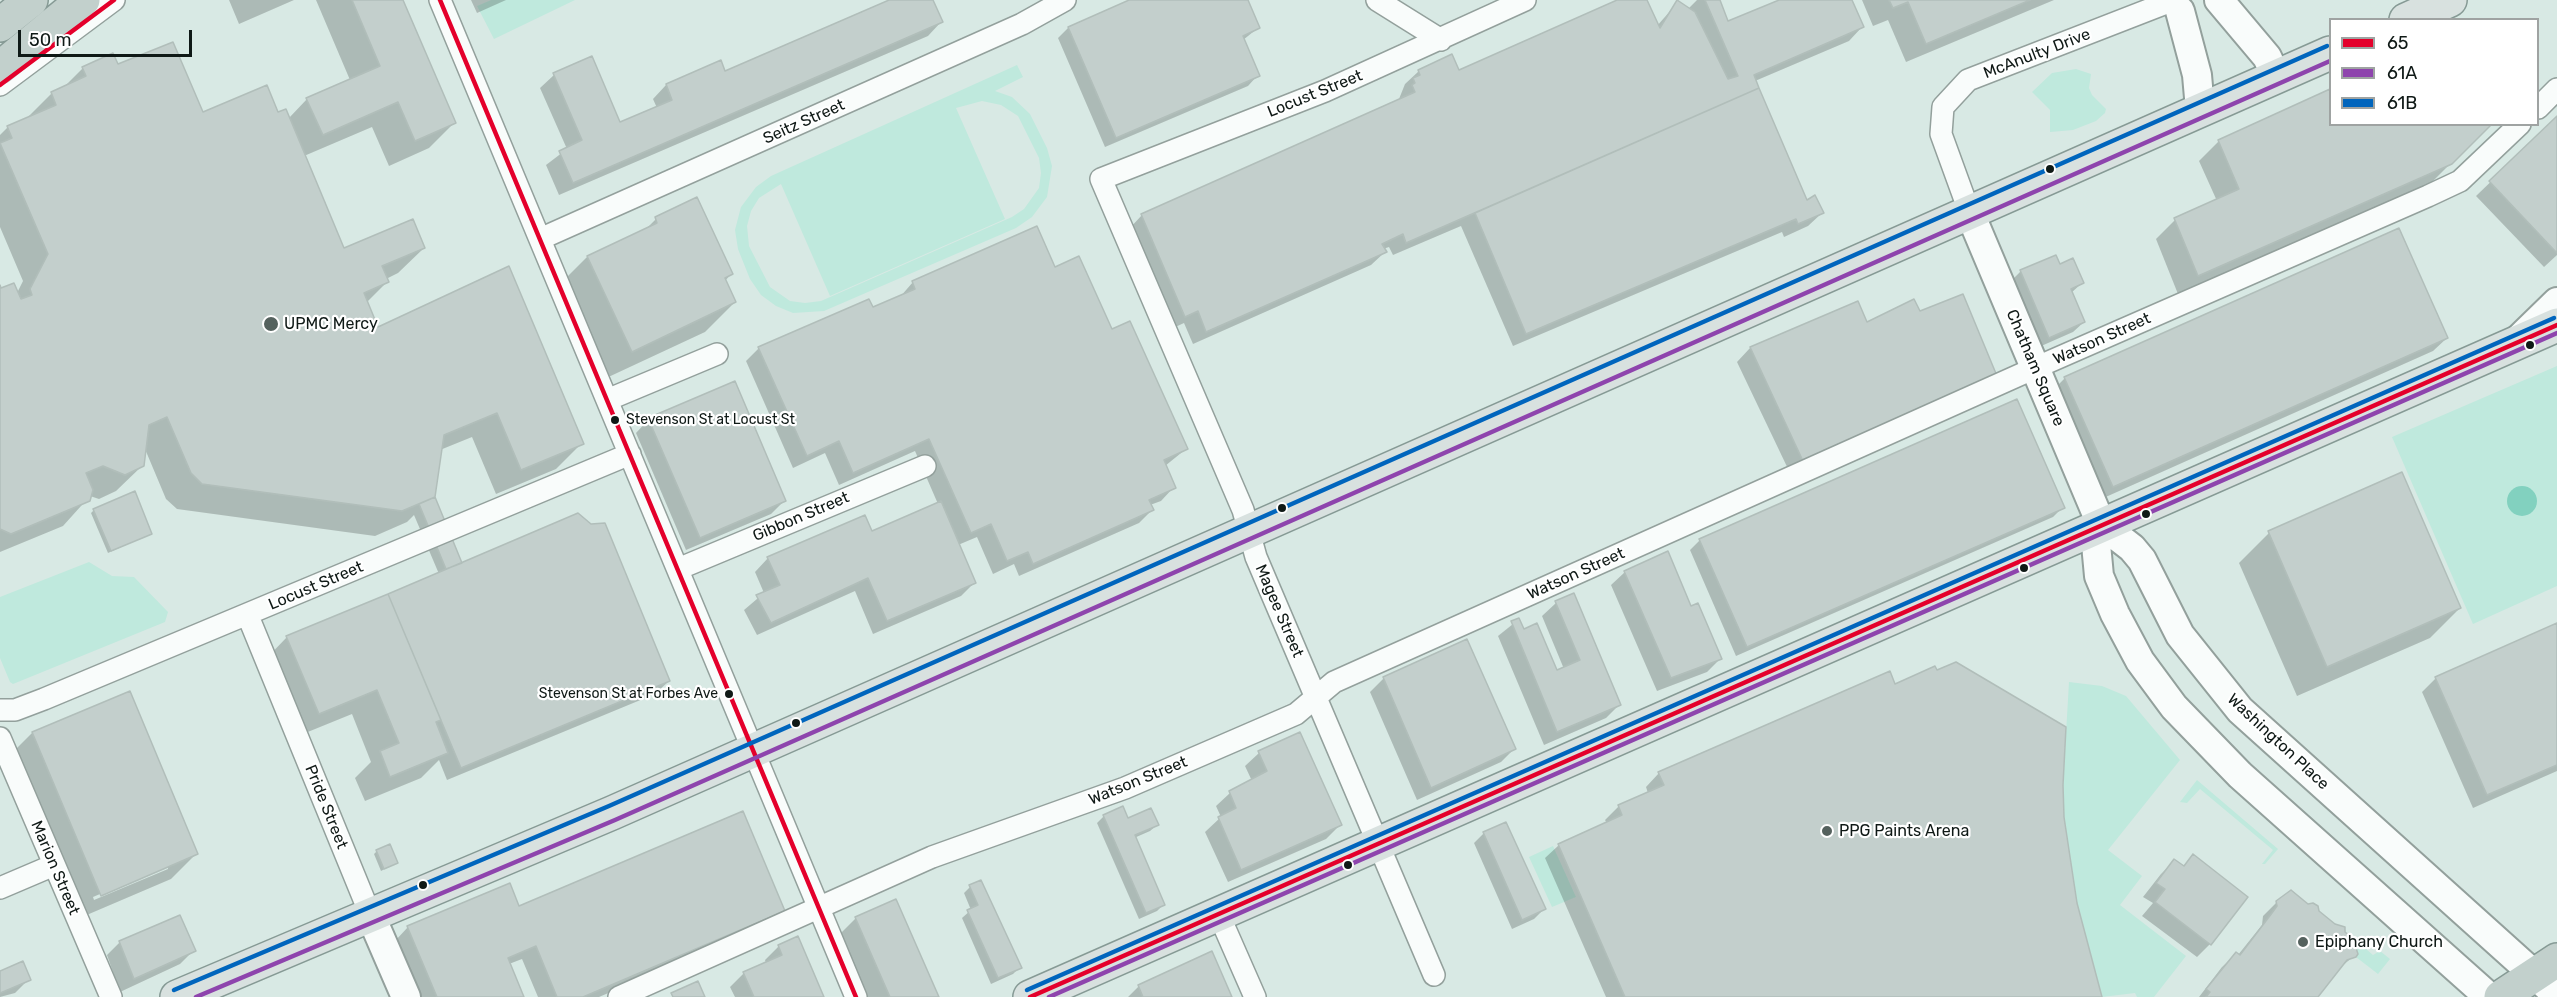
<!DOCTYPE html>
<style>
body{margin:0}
#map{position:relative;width:2557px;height:997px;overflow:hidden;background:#d8e9e4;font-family:Rubik,sans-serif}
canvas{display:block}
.legend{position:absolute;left:2329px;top:18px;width:210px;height:108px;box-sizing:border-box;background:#fff;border:2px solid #9fa3a2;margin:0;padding:8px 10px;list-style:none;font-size:18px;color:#0f1916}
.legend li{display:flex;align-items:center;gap:12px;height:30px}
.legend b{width:30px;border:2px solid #9fa3a2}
.scale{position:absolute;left:18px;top:30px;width:174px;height:27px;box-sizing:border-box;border:3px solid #0f1916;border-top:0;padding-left:8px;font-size:18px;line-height:21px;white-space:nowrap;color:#0f1916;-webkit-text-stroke:4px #fff;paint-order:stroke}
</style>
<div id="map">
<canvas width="2557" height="997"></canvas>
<ul class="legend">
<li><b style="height:8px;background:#e4002b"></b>65</li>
<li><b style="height:8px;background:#8e44ad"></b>61A</li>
<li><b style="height:8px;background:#0065bd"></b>61B</li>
</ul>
<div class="scale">50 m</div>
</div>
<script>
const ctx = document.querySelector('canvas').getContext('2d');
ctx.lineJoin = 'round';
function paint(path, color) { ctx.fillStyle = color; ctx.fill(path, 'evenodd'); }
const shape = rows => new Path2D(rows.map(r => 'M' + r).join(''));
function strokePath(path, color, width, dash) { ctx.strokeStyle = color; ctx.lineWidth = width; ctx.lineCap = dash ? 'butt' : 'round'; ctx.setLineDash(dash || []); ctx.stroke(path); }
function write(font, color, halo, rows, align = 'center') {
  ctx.font = font + ' Rubik,sans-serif'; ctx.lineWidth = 4.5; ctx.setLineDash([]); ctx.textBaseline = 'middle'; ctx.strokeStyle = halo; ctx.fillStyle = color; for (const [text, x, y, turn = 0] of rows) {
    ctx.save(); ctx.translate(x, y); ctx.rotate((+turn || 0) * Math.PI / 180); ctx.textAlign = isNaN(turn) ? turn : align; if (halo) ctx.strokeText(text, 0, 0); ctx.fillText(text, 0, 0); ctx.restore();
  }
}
paint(shape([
 [491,0,575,0,494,39,477,6],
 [1017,65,1023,77,995,91,1012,97,1030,114,1047,148,1052,166,1047,197,1032,217,1016,228,824,311,793,313,776,306,761,295,750,279,738,249,735,230,741,207,756,187,771,176],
 [982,101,1001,105,1018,116,1039,158,1041,173,1039,188,1024,209,1012,217,821,301,805,303,790,301,770,287,749,246,747,226,751,211,759,198,781,184,830,296,1005,219,956,108],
 [2076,69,2091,74,2089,88,2092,95,2106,109,2105,113,2096,121,2073,130,2050,132,2050,110,2032,92,2052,73],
 [2557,366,2557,586,2473,624,2392,437],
 [89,562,112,576,134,577,168,612,165,622,13,684,10,682,0,658,0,597],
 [2069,682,2102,686,2126,696,2180,760,2108,850,2142,876,2120,905,2186,956,2154,997,2137,997,2135,993,2102,997,2089,952,2077,903,2064,817,2063,785],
 [2197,780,2278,849,2265,864,2262,864,2273,850,2200,789,2187,803,2180,802],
 [1553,846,1576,897,1552,907,1529,857],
 [2359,943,2373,955,2380,951,2390,959,2378,974,2356,957,2356,948]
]), '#bfe9dd');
paint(shape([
 '2507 501a15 15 0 1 1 30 0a15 15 0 1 1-30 0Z'
]), '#82d1bf');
paint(shape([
 [229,0,294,0,239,24],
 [316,0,401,0,454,123,429,148,389,166,372,127,304,156,343,250,424,248,398,273,386,279,387,282,366,303,378,329,582,443,556,469,496,494,472,437,440,450,433,497,461,564,669,681,655,694,447,780,439,760,421,778,365,801,355,778,371,762,352,714,293,738,262,663,287,637,439,574,414,515,407,522,375,536,177,509,166,499,145,449,142,466,116,491,99,499,90,496,63,526,0,552,0,289,17,293,23,281,0,227,0,135,8,127,26,119,52,93,63,88,83,68,117,66,202,114,277,114,289,118,307,99,350,80],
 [471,0,506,0,477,13],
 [893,0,932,0,941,22,928,36,559,195,546,165,567,149,540,88,554,75,620,124,657,108,653,99,666,85,720,62,725,73],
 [1133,0,1246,0,1258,28,1243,40,1258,75,1248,86,1105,147,1058,38,1068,28],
 [1621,0,1646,0,1657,26,1678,2,1688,9,1697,0,1718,0,1728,23,1783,0,1850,0,1862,27,1849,41,1755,81,1806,202,1822,213,1808,226,1784,237,1782,232,1513,346,1461,226,1393,255,1389,247,1383,249,1385,252,1371,265,1193,344,1184,323,1171,329,1129,229,1142,215,1399,99,1405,84,1419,71,1458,72],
 [1862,0,2054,0,1906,62,1888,20,1873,26],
 [2330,91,2330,124,2490,124,2431,183,2178,294,2156,239,2175,220,2217,201,2199,161,2219,141],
 [2557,118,2557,255,2544,267,2476,196],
 [656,219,731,274,725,281,735,302,705,332,602,380,557,287,587,257,644,231],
 [2055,257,2059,266,2082,283,2071,293,2084,322,2073,332,2039,347,2010,282,2020,272],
 [1054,269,1111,331,1186,449,1165,466,1174,487,1161,501,1150,505,1152,510,1139,523,1019,576,1014,564,993,574,977,537,958,545,974,583,961,596,873,634,855,591,757,635,744,610,764,593,755,572,768,558,871,533,938,504,915,451,839,485,825,453,793,468,746,361,759,348,900,297,913,282],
 [1857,303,1866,324,1919,313,1982,389,1790,473,1737,362,1750,348],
 [2447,338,2433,351,2099,500,2051,392,2065,378],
 [649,419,785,500,771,514,686,550,636,433],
 [2063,507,2053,517,1736,656,1690,550,1700,540],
 [94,510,150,534,108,553,91,513],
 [2269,533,2460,608,2430,638,2297,696,2239,563],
 [1625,572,1691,608,1720,659,1707,672,1657,691,1611,585],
 [1573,595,1619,705,1606,718,1544,745,1498,636,1518,620,1523,631,1557,672,1564,669,1542,616,1556,603],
 [2557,625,2557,771,2473,808,2422,692,2436,678],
 [1384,678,1514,749,1501,762,1417,800,1370,692],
 [1894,686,2063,818,2076,903,2099,997,1606,997,1545,858,1559,845,1607,823,1605,820,1619,806,1648,793,1646,787,1659,773],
 [32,733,196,854,171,879,75,920,7,758],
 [168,865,168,869,94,900,93,897],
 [1259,753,1340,825,1326,839,1228,882,1205,832,1221,817,1216,806,1230,793,1252,781,1245,766],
 [1104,816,1157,825,1150,831,1134,838,1163,905,1157,911,1139,919,1097,823],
 [1484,833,1544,909,1534,919,1512,929,1474,843],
 [377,851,396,863,381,871,374,854],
 [2193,856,2210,944,2197,957,2142,916,2153,903,2143,897,2161,874,2174,861,2183,867],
 [970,887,1020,967,1013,974,991,984,962,918,971,910,964,893],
 [2277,902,2317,912,2344,933,2354,948,2354,956,2336,971,2316,997,2199,997,2222,967,2236,954,2238,955,2262,925,2263,916],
 [519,908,783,911,770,924,599,997,538,997,522,959,509,964,523,997,418,997,395,941,408,927],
 [856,918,937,997,863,997,837,937],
 [797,938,822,997,735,997,730,987,744,973,766,963,765,960,778,947],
 [120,942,194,950,180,964,120,992,107,955],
 [0,973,29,979,15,993,0,997],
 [1139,986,1230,997,1128,997]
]), '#0003');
const building = shape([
 [352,0,403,0,456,123,415,141,398,102,323,135,306,98,380,66,352,0],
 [889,0,933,0,943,22,573,183,559,151,582,140,553,73,592,56,620,122,672,100,666,84,721,60,725,71,889,0],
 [1129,0,1248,0,1260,28,1243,36,1260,76,1116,138,1068,27,1129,0],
 [1617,0,1647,0,1660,28,1677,0,1695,12,1728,79,1738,76,1705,0,1720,0,1728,21,1779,0,1852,0,1864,27,1754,75,1759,88,1406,243,1403,234,1382,244,1387,252,1206,332,1198,311,1185,317,1141,214,1415,92,1412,85,1415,83,1413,78,1420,75,1418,70,1452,54,1459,70,1617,0],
 [1889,0,2030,0,1926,44,1908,2,1893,8,1889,0],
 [173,42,203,112,267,85,278,112,286,109,344,248,413,219,425,248,382,266,389,282,364,293,378,327,509,266,584,444,521,470,497,413,444,435,435,497,402,511,202,484,191,473,167,417,149,425,144,466,125,475,103,466,86,473,93,490,90,501,11,534,0,529,0,285,1,288,14,283,21,299,32,295,30,289,48,254,0,143,12,138,7,126,56,105,51,92,86,76,82,67,113,53,118,64,173,42],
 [1759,88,1807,200,1815,195,1824,213,1798,224,1796,219,1526,334,1475,213,1759,88],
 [2330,89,2330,124,2492,124,2452,164,2198,276,2174,218,2239,189,2218,140,2330,89],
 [2557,116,2557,253,2489,181,2557,116],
 [697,197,733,274,725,278,736,302,632,352,587,256,657,223,655,217,697,197],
 [1037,226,1055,267,1079,256,1112,329,1130,321,1188,449,1164,460,1176,488,1149,500,1154,510,1033,564,1028,552,1007,561,991,524,971,533,929,439,853,473,839,441,807,456,758,347,869,299,873,307,915,289,912,281,1037,226],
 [2399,228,2448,338,2113,487,2064,377,2399,228],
 [2056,255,2060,264,2073,258,2084,283,2071,289,2085,322,2049,338,2020,270,2056,255],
 [1963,294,1997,376,1803,461,1750,347,1858,301,1867,322,1914,299,1920,311,1963,294],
 [735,381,786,501,700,538,648,418,735,381],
 [2017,399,2065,508,1747,647,1699,539,2017,399],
 [2402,472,2461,608,2327,667,2268,531,2402,472],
 [135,491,152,534,111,551,93,509,135,491],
 [435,497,462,563,446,569,419,504,435,497],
 [941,501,976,583,887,621,868,578,771,623,756,595,780,585,767,557,865,515,872,531,941,501],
 [578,513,591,524,605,523,670,681,461,768,388,594,578,513],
 [1668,551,1691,606,1698,603,1722,659,1671,678,1624,571,1668,551],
 [1574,593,1621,705,1557,732,1511,621,1519,618,1524,629,1537,623,1557,670,1580,660,1555,601,1574,593],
 [388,594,441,720,436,722,448,753,390,777,380,751,399,743,377,690,319,714,286,636,388,594],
 [2557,623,2557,765,2487,795,2435,677,2557,623],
 [1467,639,1516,749,1431,788,1383,677,1467,639],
 [1956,662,2066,727,2063,785,2064,817,2077,903,2102,997,1625,997,1558,844,1622,815,1618,805,1664,785,1658,772,1890,671,1895,684,1935,666,1937,670,1956,662],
 [130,691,198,854,101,896,32,732,130,691],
 [1300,732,1342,825,1241,870,1218,817,1236,808,1229,791,1267,771,1258,751,1300,732],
 [1123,806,1128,818,1151,808,1159,825,1135,835,1165,905,1146,913,1103,815,1123,806],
 [743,811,785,911,583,997,557,997,536,946,508,958,524,997,437,997,407,926,510,883,519,906,743,811],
 [1506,822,1546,909,1522,920,1483,832,1506,822],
 [390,844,398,863,384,869,376,850,390,844],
 [2193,854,2248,897,2211,945,2155,902,2165,889,2156,883,2174,859,2184,866,2193,854],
 [981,880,1022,968,998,978,967,910,978,905,969,885,981,880],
 [2291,890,2308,904,2313,903,2318,906,2319,911,2335,924,2345,927,2345,932,2359,943,2356,948,2358,954,2356,957,2347,960,2318,997,2206,997,2210,992,2206,989,2236,952,2240,955,2272,913,2277,906,2276,901,2291,890],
 [896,899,939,997,890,997,855,917,896,899],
 [180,915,196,951,134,979,119,941,180,915],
 [798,936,824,997,754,997,743,972,782,955,778,945,798,936],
 [1212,951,1232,997,1143,997,1138,985,1212,951],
 [23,961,31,980,0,993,0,971,23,961],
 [698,981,705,997,673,997,671,993,698,981]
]);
paint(building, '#c3cfcc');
strokePath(building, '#b1beba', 1.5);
const street = shape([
 [440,0,856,997],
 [1377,0,1441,40],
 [0,85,114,0],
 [2538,108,2557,89],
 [1969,211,1941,134,1943,107,1968,80,2174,0],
 [540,239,1022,24,1065,0],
 [607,400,717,354],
 [678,569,925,466],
 [248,616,370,914],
 [0,710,15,710,44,699,630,454],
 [0,738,111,997],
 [0,888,54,865],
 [1219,915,1255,997],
 [1434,975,1256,557,1243,510,1101,179,1325,91,1525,0],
 [619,997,932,857,1125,788,1296,714,1334,682,2035,368,2428,196,2460,181,2520,124]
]);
const secondary = shape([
 [2219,0,2267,57,2276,76],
 [2180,11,2197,75,2200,109],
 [1969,211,2101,524],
 [2520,338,2557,302],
 [2101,524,2132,548,2142,560,2180,635,2240,710,2557,995],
 [2101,524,2096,544,2099,576,2115,614,2140,661,2174,707,2240,775,2489,997],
 [370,914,406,997]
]);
const primary = shape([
 [2406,20,2450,0],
 [177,997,612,813,2330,53],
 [1030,997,2557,325]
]);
const highway = shape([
 [0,25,31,0],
 [0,68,83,0],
 [2501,997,2557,960]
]);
strokePath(street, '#93a09c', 24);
strokePath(secondary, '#93a09c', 32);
strokePath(primary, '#869a95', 36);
strokePath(highway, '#869a95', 36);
strokePath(street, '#f9fcfb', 21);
strokePath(secondary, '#f9fcfb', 28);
strokePath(primary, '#d8e1df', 33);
strokePath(highway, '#c2d0cc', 33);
strokePath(shape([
 [440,0,856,997],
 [0,85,114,0],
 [1030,997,2557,325]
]), '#e4002b', 4.5);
strokePath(shape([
 [196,997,615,820,2330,61],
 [1049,997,2557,333]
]), '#8e44ad', 4.5);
strokePath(shape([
 [174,990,609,806,2327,46],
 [1027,990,2554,318]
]), '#0065bd', 4.5);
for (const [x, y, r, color] of [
 [2050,169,5,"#0f1916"],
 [271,324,8,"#55625e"],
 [2530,345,5,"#0f1916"],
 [615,420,5,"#0f1916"],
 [1282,508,5,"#0f1916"],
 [2146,514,5,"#0f1916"],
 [2024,568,5,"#0f1916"],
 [729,694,5,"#0f1916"],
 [796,723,5,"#0f1916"],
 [1827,831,6,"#55625e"],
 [1348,865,5,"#0f1916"],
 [423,885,5,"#0f1916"],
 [2303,942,6,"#55625e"]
]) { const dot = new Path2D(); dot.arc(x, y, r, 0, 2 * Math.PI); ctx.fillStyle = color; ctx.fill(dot); strokePath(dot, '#fff', 2); }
write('14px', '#0f1916', '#fff', [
 ["Stevenson St at Locust St",626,420],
 ["Stevenson St at Forbes Ave",718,694,"right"]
], 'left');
write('16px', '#0f1916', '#fff', [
 ["McAnulty Drive",2037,54,-21],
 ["Locust Street",1315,94,-22],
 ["Seitz Street",804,122,-24],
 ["Watson Street",2102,339,-24],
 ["Chatham Square",2035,368,67],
 ["Gibbon Street",801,517,-23],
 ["Watson Street",1576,574,-24],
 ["Locust Street",316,586,-23],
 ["Magee Street",1279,611,67],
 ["Washington Place",2278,742,43],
 ["Watson Street",1138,781,-22],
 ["Pride Street",326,807,68],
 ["Marion Street",55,868,67]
]);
write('16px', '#0f1916', '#fff', [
 ["UPMC Mercy",284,324],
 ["PPG Paints Arena",1839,831],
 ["Epiphany Church",2315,942]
], 'left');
</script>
